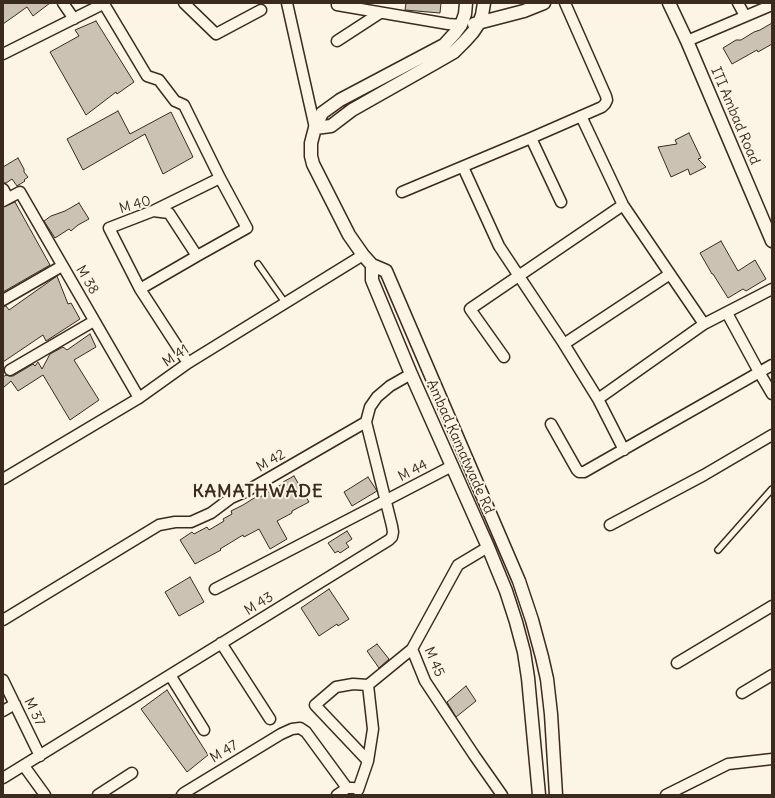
<!DOCTYPE html>
<style>
body{margin:0}
#map{position:relative;width:775px;height:798px;overflow:hidden;background:#fcf5e5;font-family:Delius,sans-serif}
canvas{display:block}
.frame{position:absolute;inset:0;border:4px solid #3b2a1e;pointer-events:none}
</style>
<div id="map">
<canvas width="775" height="798"></canvas>
<div class="frame"></div>
</div>
<script>
const ctx = document.querySelector('canvas').getContext('2d');
ctx.lineJoin = 'round';
function paint(path, color) { ctx.fillStyle = color; ctx.fill(path, 'evenodd'); }
const shape = rows => new Path2D(rows.map(r => 'M' + r).join(''));
function strokePath(path, color, width, dash) { ctx.strokeStyle = color; ctx.lineWidth = width; ctx.lineCap = dash ? 'butt' : 'round'; ctx.setLineDash(dash || []); ctx.stroke(path); }
function write(font, color, halo, rows, align = 'center') {
  ctx.font = font + ' Delius,sans-serif'; ctx.lineWidth = 4; ctx.setLineDash([]); ctx.textBaseline = 'middle'; ctx.strokeStyle = halo; ctx.fillStyle = color; for (const [text, x, y, turn = 0] of rows) {
    ctx.save(); ctx.translate(x, y); ctx.rotate((+turn || 0) * Math.PI / 180); ctx.textAlign = isNaN(turn) ? turn : align; if (halo) ctx.strokeText(text, 0, 0); ctx.fillText(text, 0, 0); ctx.restore();
  }
}
const building = shape([
 [3,3,50,3,33,16,27,7,3,24,3,3],
 [406,3,441,3,440,13,405,10,406,3],
 [96,21,134,82,117,94,116,92,86,115,50,52,79,36,75,30,96,21],
 [772,23,772,44,758,52,757,50,732,64,723,48,736,40,741,40,754,32,760,30,772,23],
 [118,111,130,134,171,112,193,157,163,174,145,134,83,170,67,139,118,111],
 [689,133,701,158,698,159,706,167,690,175,688,169,671,177,658,147,677,144,675,140,689,133],
 [18,158,24,169,24,172,28,177,24,180,25,181,17,186,12,179,6,183,3,183,3,167,18,158],
 [15,202,50,265,3,292,3,207,15,202],
 [79,203,89,219,78,225,71,231,69,229,55,238,44,221,51,216,65,211,79,203],
 [721,241,738,271,755,260,766,279,746,291,743,289,728,298,713,274,712,274,700,253,721,241],
 [57,276,68,304,71,303,80,319,46,341,43,335,3,362,3,306,6,306,9,310,57,276],
 [90,334,96,347,74,360,99,400,70,420,43,375,18,391,11,381,3,388,3,377,6,375,10,376,13,376,33,364,35,366,38,362,42,369,50,354,63,347,67,350,90,334],
 [294,476,309,502,292,511,292,513,277,521,287,539,270,549,259,529,244,537,243,535,220,549,221,550,195,564,180,540,192,532,194,534,207,527,209,530,224,521,223,519,232,514,231,511,243,505,259,495,260,497,284,483,283,482,294,476],
 [368,477,377,491,352,506,344,492,368,477],
 [347,531,352,539,346,543,349,547,340,553,338,551,335,553,328,543,347,531],
 [190,577,204,602,179,616,165,592,190,577],
 [329,589,349,619,338,626,337,624,319,636,301,608,329,589],
 [377,644,389,659,379,668,367,651,377,644],
 [466,686,476,701,456,717,447,702,466,686],
 [167,690,208,755,187,772,141,709,167,690]
]);
paint(building, '#ccc2b3');
strokePath(building, '#3b2a1e', 1);
const service = shape([
 [258,264,286,304],
 [718,550,772,489]
]);
const minor = shape([
 [63,3,74,19],
 [184,3,216,34,261,10],
 [287,3,315,128],
 [738,3,745,16],
 [104,4,147,76,159,80,175,101,184,105,220,178,247,228,197,256],
 [337,5,448,24,461,25],
 [337,41,380,13],
 [687,41,772,5],
 [3,54,105,3],
 [581,116,623,205,704,324],
 [531,138,561,202],
 [463,167,499,246,564,344,598,399,704,324,772,289],
 [3,189,8,198],
 [402,192,531,138,602,107,605,104,607,100,606,96,565,3],
 [3,201,20,192,139,398],
 [153,211,220,178],
 [140,289,197,256,169,213,153,211,109,228,140,289,188,363],
 [3,300,62,266],
 [727,313,759,372,772,394],
 [564,344,670,274],
 [504,357,470,309,623,205],
 [10,370,94,321],
 [598,399,624,450],
 [551,424,577,470,579,472,584,472,772,365],
 [3,479,139,398,188,363,363,255],
 [610,525,704,475,772,435],
 [488,547,458,565,412,649,425,681,474,755,502,795],
 [215,589,452,466],
 [3,620,159,525,175,522,191,522,211,513,231,498,245,492,366,422,370,407,377,397,390,386,411,374],
 [221,643,270,719],
 [677,663,772,606],
 [170,675,204,730],
 [3,680,40,756],
 [368,685,373,729,368,761,315,705,336,687,353,684,368,685,412,649],
 [742,693,772,675],
 [3,711,15,704],
 [24,766,45,795],
 [3,778,389,540,392,537,393,532,392,526,366,422],
 [358,790,368,761],
 [98,795,132,773],
 [182,795,184,793,281,734,292,729,300,728,306,732,347,788],
 [337,795,347,788,353,788],
 [666,795,728,764,772,759]
]);
const tertiary = shape([
 [466,3,465,14,461,25,455,33,444,45,340,100,322,113,315,128,311,143,311,156,313,164,349,235,363,255,372,265,372,280,411,374,488,547,506,591,516,622,524,652,528,678,539,795],
 [669,3,687,41,772,241],
 [474,24,524,11,544,3],
 [315,128,331,126,352,110,435,63,454,52,465,41,473,32,479,23,482,15,484,3],
 [372,265,386,271,519,581,532,620,542,657,547,679,551,714,556,795]
]);
strokePath(service, '#3b2a1e', 8);
strokePath(minor, '#3b2a1e', 13);
strokePath(tertiary, '#3b2a1e', 15);
strokePath(service, '#fcf5e5', 5);
strokePath(minor, '#fcf5e5', 10);
strokePath(tertiary, '#fcf5e5', 12);
write('14px', '#3b2a1e', '#fcf5e5', [
 ["ITI Ambad Road",735,116,67],
 ["M 40",135,205,-16],
 ["M 38",87,280,60],
 ["M 41",176,356,-34],
 ["Ambad Kamatwade Rd",460,447,66],
 ["M 42",271,461,-30],
 ["M 44",413,471,-27],
 ["M 43",259,604,-32],
 ["M 45",434,662,67],
 ["M 37",34,712,64],
 ["M 47",224,752,-31]
]);
ctx.letterSpacing = '1px';
write('bold 18px', '#3b2a1e', '#fcf5e5', [
 ["KAMATHWADE",258,492]
]);
ctx.letterSpacing = '0px';
</script>
